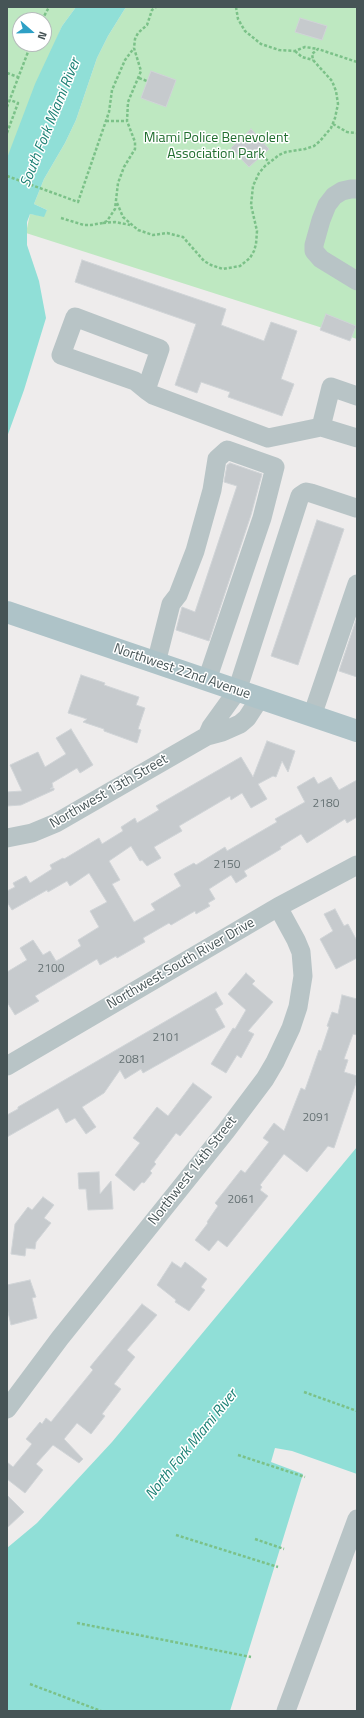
<!DOCTYPE html>
<style>
body{margin:0}
#map{position:relative;width:364px;height:1718px;overflow:hidden;background:#eeecec;font-family:"Titillium Web",sans-serif}
canvas{display:block}
.frame{position:absolute;inset:0;border:8px solid #465456;pointer-events:none}
.north{position:absolute;left:12px;top:12px;width:40px;height:40px;box-sizing:border-box;background:#fff;border:1px solid #b5bbbb;border-radius:50%;rotate:110deg;font-size:11px;font-weight:700;line-height:16px;text-align:center;color:#465456}
.north::after{content:'';display:block;margin:auto;width:14px;height:18px;background:#2ea0c5;clip-path:polygon(50% 0,100% 100%,50% 72%,0 100%)}
</style>
<div id="map">
<canvas width="364" height="1718"></canvas>
<div class="frame"></div>
<div class="north">N</div>
</div>
<script>
const ctx = document.querySelector('canvas').getContext('2d');
ctx.lineJoin = 'round';
function paint(path, color) { ctx.fillStyle = color; ctx.fill(path, 'evenodd'); }
const shape = rows => new Path2D(rows.map(r => 'M' + r).join(''));
function strokePath(path, color, width, dash) { ctx.strokeStyle = color; ctx.lineWidth = width; ctx.lineCap = dash ? 'butt' : 'round'; ctx.setLineDash(dash || []); ctx.stroke(path); }
function write(font, color, halo, rows, align = 'center') {
  ctx.font = font + ' "Titillium Web",sans-serif'; ctx.lineWidth = 3; ctx.setLineDash([]); ctx.textBaseline = 'middle'; ctx.strokeStyle = halo; ctx.fillStyle = color; for (const [text, x, y, turn = 0] of rows) {
    ctx.save(); ctx.translate(x, y); ctx.rotate((+turn || 0) * Math.PI / 180); ctx.textAlign = isNaN(turn) ? turn : align; if (halo) ctx.strokeText(text, 0, 0); ctx.fillText(text, 0, 0); ctx.restore();
  }
}
paint(shape([
 [7,7,76,7,62,26,7,159],
 [20,20,44,20,44,44,20,44],
 [126,7,357,7,357,339,26,233,30,214,43,216,47,210,34,204,44,179,65,143,76,120,97,58,108,36]
]), '#bee8c1');
paint(shape([
 [76,7,126,7,108,36,97,58,76,120,65,143,44,179,34,204,47,210,44,217,30,214,27,222,27,245,39,281,46,318,24,390,7,437,7,158,35,84,62,26],
 [357,1147,357,1474,292,1451,275,1448,271,1462,303,1474,230,1711,7,1711,7,1548,37,1523,112,1442]
]), '#90dfd7');
const building = shape([
 [300,18,327,26,322,40,295,32,300,18],
 [151,71,176,80,166,107,141,98,151,71],
 [251,129,269,149,249,167,231,148,251,129],
 [82,260,226,309,221,325,264,341,271,322,297,331,281,379,294,384,282,416,228,397,230,392,201,382,197,393,175,385,196,324,75,282,82,260],
 [326,314,356,326,350,341,320,330,326,314],
 [230,463,262,474,251,515,209,641,176,630,182,607,195,612,237,486,224,482,227,465,230,463],
 [317,520,344,529,298,665,271,656,317,520],
 [356,620,357,620,357,677,339,671,356,620],
 [81,675,105,683,104,685,139,697,136,705,145,708,138,729,141,730,137,743,104,731,104,729,83,722,87,719,68,713,81,675],
 [71,729,93,765,80,773,77,768,52,783,53,787,50,789,54,788,54,790,21,805,7,806,7,792,22,791,10,765,38,752,45,767,66,754,56,738,71,729],
 [267,741,295,751,288,772,282,761,276,777,273,776,258,784,267,799,251,808,242,793,231,800,230,796,179,826,182,831,154,847,161,858,147,866,142,860,140,861,131,846,109,861,120,880,112,884,134,922,155,910,151,904,181,886,174,874,194,863,196,865,225,847,227,851,277,822,275,819,305,802,297,787,314,777,318,784,331,777,339,790,357,780,357,817,347,823,345,819,307,843,301,834,280,847,281,849,244,871,247,876,236,883,231,875,209,889,215,899,208,903,210,906,196,914,195,911,171,925,169,923,143,938,145,942,117,958,116,956,100,965,97,959,35,996,39,1001,15,1015,7,1002,7,972,27,960,20,948,33,940,43,955,50,951,56,961,60,959,81,946,78,940,99,927,90,911,107,902,89,873,70,886,67,881,48,892,47,890,12,910,7,902,7,891,15,887,13,883,26,876,30,883,52,869,50,865,63,858,64,859,99,838,102,844,123,831,121,827,135,818,137,823,159,810,156,806,241,757,253,777,267,741],
 [335,909,344,926,348,924,357,941,357,958,336,969,320,939,333,931,324,914,335,909],
 [246,973,255,981,252,984,273,1002,248,1031,254,1034,241,1058,237,1055,226,1073,211,1064,233,1028,235,1029,246,1010,228,994,246,973],
 [216,992,223,1004,215,1009,225,1027,143,1073,141,1069,125,1079,120,1070,104,1093,82,1107,96,1127,86,1134,75,1118,66,1123,58,1108,7,1137,7,1115,18,1109,18,1107,216,992],
 [342,995,357,999,357,1035,353,1034,344,1059,348,1060,344,1072,357,1076,357,1080,334,1148,328,1146,307,1172,284,1154,260,1185,262,1187,260,1190,268,1196,227,1247,218,1240,209,1251,195,1240,208,1223,207,1222,218,1206,215,1203,241,1170,245,1173,269,1142,263,1138,274,1123,284,1131,301,1088,305,1090,319,1050,321,1051,329,1027,327,1026,332,1012,338,1014,342,995],
 [193,1083,212,1097,180,1136,176,1133,154,1162,156,1164,150,1171,152,1173,144,1183,142,1182,134,1191,115,1175,140,1143,133,1138,157,1107,168,1116,193,1083],
 [99,1172,100,1194,111,1181,113,1209,88,1210,86,1189,79,1189,78,1173,99,1172],
 [43,1197,54,1205,44,1218,51,1223,36,1242,35,1249,26,1248,25,1256,11,1254,15,1224,28,1207,32,1210,43,1197],
 [172,1262,181,1268,185,1262,207,1279,201,1287,205,1290,189,1311,175,1302,176,1300,157,1285,172,1262],
 [30,1280,36,1297,32,1298,37,1318,11,1325,7,1308,7,1285,30,1280],
 [142,1304,157,1315,127,1350,135,1357,114,1384,121,1389,102,1414,105,1416,91,1434,77,1423,64,1439,83,1459,79,1463,53,1445,36,1464,43,1470,25,1493,7,1479,7,1462,13,1467,32,1444,26,1439,40,1422,42,1424,46,1418,51,1422,93,1370,90,1367,142,1304],
 [7,1495,24,1512,7,1528,7,1495]
]);
paint(building, '#c6cacd');
strokePath(building, '#d0d4d7', 1);
strokePath(shape([
 [236,7,238,19,245,31,261,44,279,50,295,51,305,47,318,49],
 [42,20,49,7],
 [295,51,302,57,313,60],
 [7,73,18,77],
 [139,78,147,81],
 [7,107,31,44],
 [106,121,127,121],
 [333,124,347,132,357,133],
 [7,133,18,103,10,100],
 [262,155,269,162],
 [7,176,78,202,109,112,112,90,125,60,134,48],
 [117,203,123,217,138,230,153,235,167,233,183,237,204,261,211,265,223,269,240,266,250,258,254,251,256,244,257,231,251,205,253,186,259,173,265,166,279,155,286,152,305,149,314,146,320,141,331,128,335,118,338,104,336,91,332,81,313,60,312,54,318,49,357,62],
 [61,218,84,225,91,225,103,223,107,221,115,209,118,183,124,167,135,149,135,142,127,121,128,102,141,71,134,48,135,39,138,33,147,25,152,10,156,7],
 [103,223,115,222,130,225],
 [304,1392,357,1411],
 [238,1455,305,1477],
 [176,1535,278,1567],
 [255,1539,284,1549],
 [77,1623,251,1657],
 [30,1684,101,1711]
]), '#7bc188', 2.5, [3, 2]);
strokePath(shape([
 [357,189,351,189,342,191,334,196,327,205,321,220,314,245,314,251,321,259,357,281],
 [146,390,160,349,75,317,61,355,135,381,146,390,153,395,268,438,321,427,357,438],
 [321,427,331,387,357,396],
 [156,663,171,604,178,595,195,551,212,490,217,459,227,450,275,467,262,518,207,680],
 [312,716,357,584],
 [207,736,222,732,240,724,247,718,260,698],
 [7,838,32,833,56,823,207,736,211,727,237,691,300,496,306,492,311,493,356,508],
 [7,1066,278,907,357,865],
 [7,1409,60,1338,226,1131,265,1079,275,1062,291,1028,298,1007,303,976,301,952,296,940,278,907],
 [286,1711,357,1519]
]), '#b8c4c6', 19);
strokePath(shape([
 [7,612,357,731]
]), '#aec3c8', 22);
write('12px', '#667274', null, [
 ["2180",326,804],
 ["2150",227,865],
 ["2100",51,969],
 ["2101",166,1038],
 ["2081",132,1060],
 ["2091",316,1118],
 ["2061",241,1200]
]);
write('14px', '#216e2f', '#fff', [
 ["Miami Police Benevolent",216,139],
 ["Association Park",216,155]
]);
write('14px', '#465456', '#fff', [
 ["Northwest 22nd Avenue",182,672,19],
 ["Northwest 13th Street",109,792,-30],
 ["Northwest South River Drive",181,964,-30],
 ["Northwest 14th Street",193,1171,-52]
]);
write('italic 15px', '#1b8074', '#fff', [
 ["South Fork Miami River",51,123,-68],
 ["North Fork Miami River",192,1445,-51]
]);
</script>
